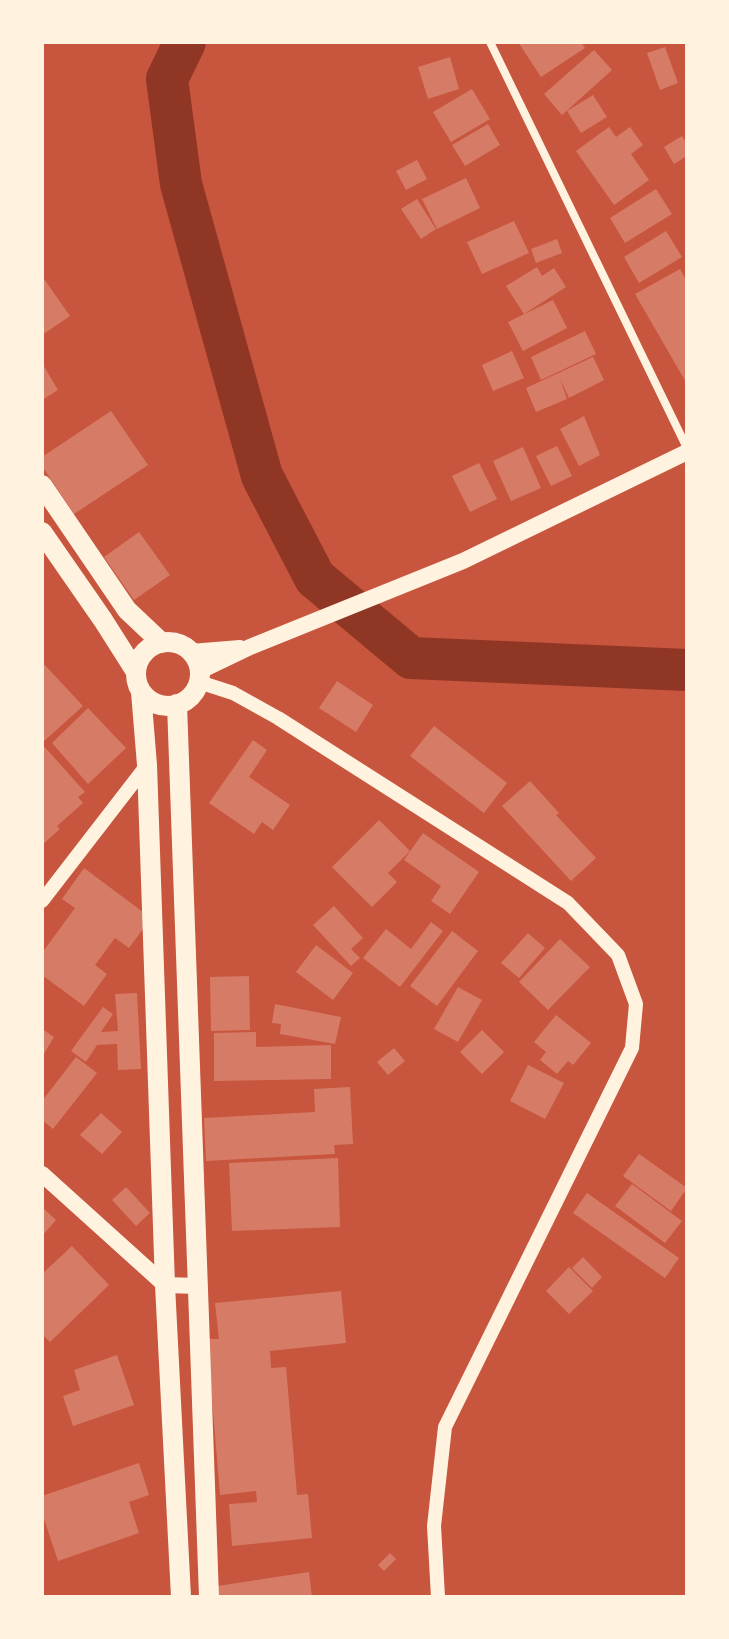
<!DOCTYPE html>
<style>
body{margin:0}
#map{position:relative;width:729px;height:1639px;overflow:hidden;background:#c8553d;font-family:Roboto,sans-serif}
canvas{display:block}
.frame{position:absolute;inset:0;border:44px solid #fff3e0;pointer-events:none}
</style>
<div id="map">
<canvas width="729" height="1639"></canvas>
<div class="frame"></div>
</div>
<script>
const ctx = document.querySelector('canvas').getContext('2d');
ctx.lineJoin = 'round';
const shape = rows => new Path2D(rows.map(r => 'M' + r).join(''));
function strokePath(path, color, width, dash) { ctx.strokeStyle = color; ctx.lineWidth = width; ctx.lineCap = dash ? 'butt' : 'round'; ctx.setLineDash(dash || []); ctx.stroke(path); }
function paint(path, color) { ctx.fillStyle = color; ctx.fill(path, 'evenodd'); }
strokePath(shape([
 [185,42,167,79,181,184,262,476,315,578,411,658,687,670]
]), '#8f3625', 42);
paint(shape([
 [518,42,581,42,585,48,541,77],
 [665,47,678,83,660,90,647,53],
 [594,50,612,70,562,115,544,94],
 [450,57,459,89,428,99,418,67],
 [472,89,490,119,451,142,433,112],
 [593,95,607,117,581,133,567,111],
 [488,124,500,145,465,166,452,145],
 [609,127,616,137,630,127,643,145,631,154,649,180,614,205,576,151],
 [682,136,687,144,687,156,674,164,664,147],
 [417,160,427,179,406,190,396,171],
 [466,178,480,208,437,229,422,199],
 [656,189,672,214,625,243,610,218],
 [417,199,436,229,421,239,401,209],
 [514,221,529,253,482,274,467,242],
 [666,231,682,257,639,283,624,257],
 [557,239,562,253,536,263,531,249],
 [537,267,542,276,554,268,566,287,524,314,506,286],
 [680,269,687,282,687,384,635,294],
 [42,276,70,316,42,335],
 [553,300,567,328,523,351,508,322],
 [585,331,596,354,541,380,531,357],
 [512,351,524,378,493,391,482,365],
 [593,357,604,380,569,398,560,379,567,399,536,412,526,388],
 [42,363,58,390,42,400],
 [111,411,148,465,74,514,42,466,42,457],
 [584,416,600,455,579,466,560,429],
 [557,446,572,476,551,486,536,456],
 [523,447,541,488,511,501,493,461],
 [479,463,497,499,470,512,452,476],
 [139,532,170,575,134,600,104,557],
 [42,662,83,706,43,742,42,741],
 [337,681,373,705,356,732,319,708],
 [88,708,126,748,88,784,52,743],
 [434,726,507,783,484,813,410,756],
 [253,740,267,750,249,777,290,805,273,830,262,822,254,834,209,803],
 [42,744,85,792,78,797,83,803,57,826,60,829,42,845],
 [530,781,559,813,556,815,596,858,571,881,502,806],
 [379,820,410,851,388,873,397,882,372,907,332,867],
 [423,833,479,872,450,914,431,901,441,886,404,860],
 [84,868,151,918,129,948,115,938,95,965,107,974,84,1006,42,975,42,953,75,908,62,899],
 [334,906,363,938,351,949,360,958,351,966,313,925],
 [431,922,443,931,400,987,363,958,386,929,411,949],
 [452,931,478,951,437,1006,410,986],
 [528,933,545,948,519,978,501,963],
 [560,939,590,967,548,1010,519,982],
 [316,945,353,973,333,1000,296,972],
 [249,976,250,1030,211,1031,210,977],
 [458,987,482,1000,458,1042,434,1029],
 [137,993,141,1069,118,1070,117,1044,97,1045,86,1062,71,1051,103,1007,113,1014,101,1032,118,1031,115,994],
 [275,1004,341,1017,335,1044,280,1034,281,1024,272,1023],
 [556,1015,591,1043,573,1065,568,1061,557,1074,540,1060,546,1052,534,1042],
 [42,1029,54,1037,42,1057],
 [482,1030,504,1052,482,1074,460,1052],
 [256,1032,256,1047,331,1045,331,1079,214,1081,214,1033],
 [394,1048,405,1061,388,1075,377,1062],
 [76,1057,97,1073,53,1129,42,1120,42,1101],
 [528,1065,564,1083,545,1119,510,1101],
 [350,1087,353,1144,334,1145,335,1154,206,1161,204,1118,315,1112,314,1089],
 [101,1113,122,1132,102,1154,80,1135],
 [639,1154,687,1188,671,1211,623,1176],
 [338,1158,340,1227,232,1231,229,1163],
 [632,1184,682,1221,665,1243,615,1206],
 [126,1187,150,1213,136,1226,112,1200],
 [587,1193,679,1258,665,1278,573,1213],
 [42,1207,56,1220,42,1236],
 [72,1246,109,1285,50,1342,42,1334,42,1274],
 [583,1257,602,1277,592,1288,572,1268],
 [569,1267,593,1291,569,1314,546,1291],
 [341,1291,346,1343,270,1351,271,1368,286,1367,297,1495,308,1494,312,1538,232,1546,229,1504,257,1502,256,1491,220,1495,207,1339,219,1339,215,1303],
 [117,1355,134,1405,73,1426,63,1396,80,1390,74,1370],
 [139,1463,149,1495,129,1502,139,1533,58,1561,42,1513,42,1496],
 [390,1553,396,1559,384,1571,378,1565],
 [309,1572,312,1597,213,1597,211,1587]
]), '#d67c66');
strokePath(shape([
 [490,42,687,448]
]), '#fff3e0', 8);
strokePath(shape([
 [199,682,233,693,278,718,568,903,618,955,636,1004,632,1048,445,1427,434,1526,438,1597],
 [42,901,147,765]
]), '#fff3e0', 14);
strokePath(shape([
 [191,652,240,648],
 [200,671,250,647,463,561,687,452],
 [42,1174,165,1285,198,1286]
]), '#fff3e0', 16);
strokePath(shape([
 [42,485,127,610,162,643],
 [42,532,103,620,136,672],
 '136 674a32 32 0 1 1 64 0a32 32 0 1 1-64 0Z',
 [141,692,147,765,165,1285,181,1597],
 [177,704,209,1597]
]), '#fff3e0', 20);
</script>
